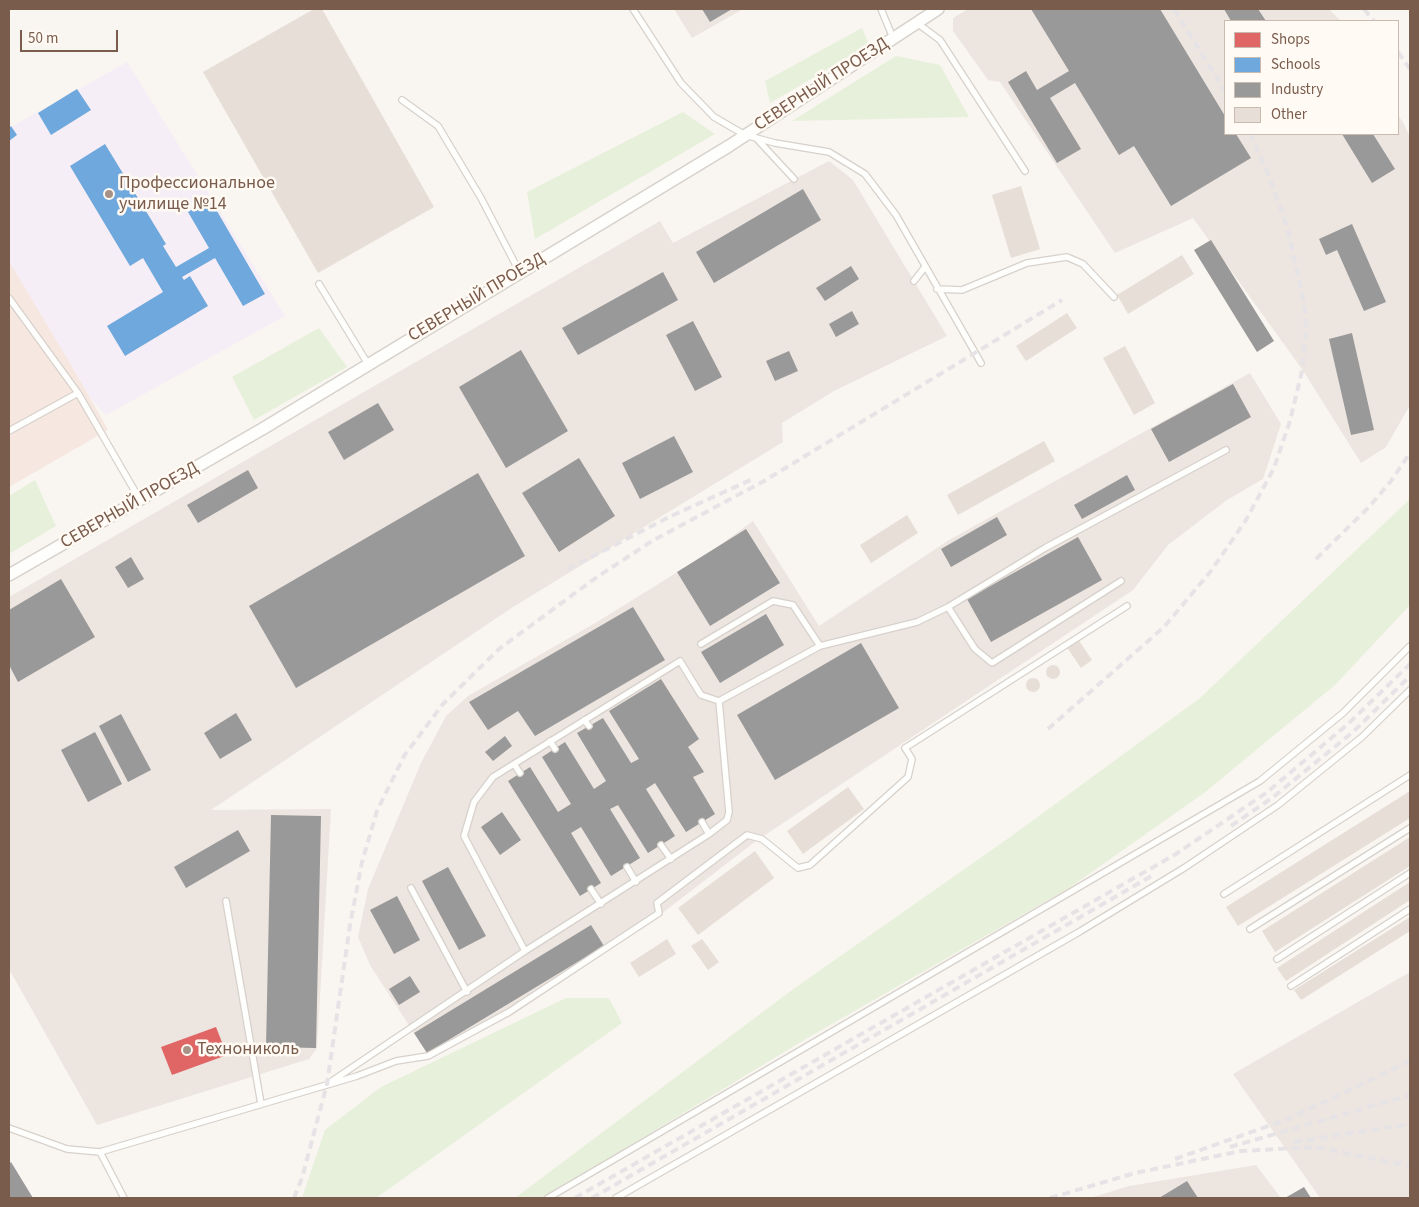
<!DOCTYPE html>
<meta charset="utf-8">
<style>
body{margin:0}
#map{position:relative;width:1419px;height:1207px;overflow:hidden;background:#f9f5f0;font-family:"Source Sans 3",sans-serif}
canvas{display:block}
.frame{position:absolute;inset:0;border:10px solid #7a5c4d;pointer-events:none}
.legend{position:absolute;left:1224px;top:20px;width:175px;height:115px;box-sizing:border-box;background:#fffaf3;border:1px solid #cabbb1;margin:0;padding:6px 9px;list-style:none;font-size:15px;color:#7a5c4d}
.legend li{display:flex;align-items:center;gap:10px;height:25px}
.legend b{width:25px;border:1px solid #cabbb1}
.scale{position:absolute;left:20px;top:30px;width:98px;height:22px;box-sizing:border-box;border:2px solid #7a5c4d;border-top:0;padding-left:6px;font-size:15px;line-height:18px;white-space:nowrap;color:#7a5c4d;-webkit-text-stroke:4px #fffaf3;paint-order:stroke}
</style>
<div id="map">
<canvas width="1419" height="1207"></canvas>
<div class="frame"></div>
<ul class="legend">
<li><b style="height:14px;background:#e06666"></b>Shops</li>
<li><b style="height:14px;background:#6fa8dc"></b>Schools</li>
<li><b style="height:14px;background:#999"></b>Industry</li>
<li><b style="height:14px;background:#e6ded7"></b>Other</li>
</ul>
<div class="scale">50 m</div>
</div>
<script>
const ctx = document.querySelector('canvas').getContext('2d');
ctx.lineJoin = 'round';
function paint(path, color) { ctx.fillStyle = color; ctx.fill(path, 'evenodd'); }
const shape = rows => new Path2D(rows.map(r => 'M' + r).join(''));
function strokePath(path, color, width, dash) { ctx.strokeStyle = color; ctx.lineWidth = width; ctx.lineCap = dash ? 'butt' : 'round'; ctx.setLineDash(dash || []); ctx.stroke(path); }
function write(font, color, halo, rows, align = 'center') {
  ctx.font = font + ' "Source Sans 3",sans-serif'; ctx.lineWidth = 5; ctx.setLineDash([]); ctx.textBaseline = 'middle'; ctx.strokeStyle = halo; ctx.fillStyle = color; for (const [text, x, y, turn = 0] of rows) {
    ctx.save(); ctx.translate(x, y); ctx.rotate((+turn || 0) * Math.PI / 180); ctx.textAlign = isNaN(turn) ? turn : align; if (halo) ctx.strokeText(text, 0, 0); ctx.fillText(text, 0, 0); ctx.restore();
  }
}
paint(shape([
 [9,253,108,430,9,487]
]), '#f6e8e1');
paint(shape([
 [674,9,743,9,692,38],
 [968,9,1329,9,1341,21,1225,21,1225,134,1398,134,1398,115,1404,124,1410,137,1410,405,1386,447,1361,463,1304,372,1193,218,1115,253,1000,82,988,80,953,31,953,18],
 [829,161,853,180,947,336,834,391,782,423,783,442,513,607,211,810,331,809,317,1048,309,1059,97,1125,9,969,9,597,660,221,673,243],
 [1250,373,1281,424,1263,479,1227,500,1168,545,1133,590,756,841,652,921,513,1015,430,1058,370,965,358,937,368,889,421,763,446,716,468,696,597,622,713,550,753,521,819,626,949,540],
 [1410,972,1410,1198,1320,1198,1233,1074],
 [1256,1165,1281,1198,1090,1198,1129,1186]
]), '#ede5e0');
paint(shape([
 [127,62,285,316,106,415,93,402,9,261,9,128]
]), '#f6eef6');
paint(shape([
 [862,28,869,45,770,103,765,81],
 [896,56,940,65,969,117,792,121],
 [683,112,715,134,535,239,527,192],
 [319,328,347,367,254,420,232,377],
 [35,480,56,526,9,554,9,496],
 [1410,499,1410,605,1335,685,1204,793,1069,888,804,1040,543,1198,515,1198,792,990,1013,835,1200,698],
 [566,998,609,998,622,1023,376,1198,302,1198,325,1130,381,1087]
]), '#e7f0db');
paint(shape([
 [216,1027,227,1055,172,1075,161,1047]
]), '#e06666');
paint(shape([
 [77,89,91,110,51,135,38,113],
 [11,126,17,135,9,141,9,128],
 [105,144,166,244,163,246,176,267,209,248,188,212,210,199,265,294,243,306,215,258,182,277,184,280,190,276,208,306,125,356,107,326,163,292,143,258,130,266,70,166]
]), '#6fa8dc');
paint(shape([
 [702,9,732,9,710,22],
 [1031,9,1160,9,1225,116,1225,134,1236,134,1251,158,1171,206,1134,146,1119,155,1075,83,1050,98,1081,149,1057,163,1008,82,1026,71,1037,90,1069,71],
 [1224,9,1258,9,1266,21,1231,21],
 [1342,134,1373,134,1395,169,1372,183],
 [803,189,821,220,714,283,696,252],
 [1352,224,1386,302,1364,311,1337,250,1326,255,1319,239],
 [1211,240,1274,341,1257,352,1194,250],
 [851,266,859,279,825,301,816,288],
 [663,272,678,300,578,355,562,328],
 [852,311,859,324,836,337,829,324],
 [693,321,722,377,695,391,666,335],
 [1352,333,1374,430,1351,435,1329,339],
 [521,350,568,431,506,468,459,387],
 [789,351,798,371,775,381,766,361],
 [1233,384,1251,417,1169,462,1151,429],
 [378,403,394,430,344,460,328,432],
 [674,436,693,472,640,499,622,463],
 [579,458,615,516,559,552,522,493],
 [248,470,258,488,198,523,187,505],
 [478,473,525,556,296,688,249,606],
 [1127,475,1135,490,1082,519,1074,505],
 [997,517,1007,535,951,567,941,549],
 [746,529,780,583,710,626,677,572],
 [1078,537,1102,580,991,642,967,599],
 [131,557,144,579,128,588,115,567],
 [61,579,95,637,18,682,9,665,9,610],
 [633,607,665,660,535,736,518,711,488,730,469,702],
 [766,614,784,645,720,683,701,652],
 [861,643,899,708,775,780,737,715],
 [661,679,699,739,688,747,704,772,693,777,715,814,686,832,655,783,646,789,675,836,648,853,618,805,610,809,640,858,611,876,581,827,571,833,601,883,580,896,508,781,530,767,558,812,571,804,542,757,565,742,594,789,606,781,577,733,603,718,631,763,639,759,609,711],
 [236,713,252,740,220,759,204,733],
 [121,714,151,770,128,782,99,726],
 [95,732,122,784,88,802,61,750],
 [505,736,512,746,493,761,485,752],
 [502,812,521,840,500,855,481,827],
 [271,815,321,816,316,1048,266,1047],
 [238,830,250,851,186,888,174,867],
 [448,867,486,936,459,950,422,881],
 [397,896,420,940,394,954,370,910],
 [591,925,604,946,427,1053,414,1033],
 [410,976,420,992,399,1005,389,989],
 [11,1162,33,1198,9,1198,9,1164],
 [1187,1181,1198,1198,1159,1198],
 [1304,1187,1311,1198,1285,1198]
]), '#999');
paint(shape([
 [314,9,322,9,434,207,318,273,203,72],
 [1021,186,1040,249,1011,258,992,195],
 [1182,255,1194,274,1128,314,1117,295],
 [1067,313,1077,328,1026,361,1016,346],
 [1125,346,1155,403,1134,415,1103,358],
 [1044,441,1055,461,958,515,947,495],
 [907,515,918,533,871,563,860,545],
 [1078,639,1092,660,1081,668,1066,646],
 '1046 672a7 7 0 1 1 14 0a7 7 0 1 1-14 0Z',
 '1026 685a7 7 0 1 1 14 0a7 7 0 1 1-14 0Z',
 [848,787,864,809,803,854,787,831],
 [1410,791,1410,818,1238,926,1226,907],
 [1410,837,1410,866,1275,952,1262,931],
 [755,851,774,878,698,935,678,908],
 [1410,882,1410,900,1286,981,1277,968],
 [1410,917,1410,931,1301,1000,1294,990],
 [667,939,676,954,639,977,630,963],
 [702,939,719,962,708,970,691,946]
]), '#e6ded7');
const service = shape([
 [633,9,681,83,714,117,745,135,775,143,829,152,865,174,896,215,981,363],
 [881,9,893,38],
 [917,23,940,40,1025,171],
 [402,100,438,126,481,198,520,273],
 [757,139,794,179],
 [914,281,925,267],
 [319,284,368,364],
 [937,289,962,290,1027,263,1067,257,1083,264,1114,297],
 [9,298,78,393],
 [9,431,78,393,140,500],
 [948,607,975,649,992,663,1121,581],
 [820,646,917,622,948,607,1045,548,1226,450],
 [584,720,589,726],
 [550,741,555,749],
 [514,764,520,773],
 [702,822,709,834],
 [661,845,671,859],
 [627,867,636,882],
 [411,888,467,992],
 [591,889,601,904],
 [1224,894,1410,775],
 [226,901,261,1104],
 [1250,929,1410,828],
 [525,951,709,834,727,820,729,812,719,701],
 [1277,959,1410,873],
 [1291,986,1410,909],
 [332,1081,525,951,464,836,474,802,493,777,680,661,701,695,719,701,820,646,793,605,773,601,701,644],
 [9,1128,67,1149,100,1152,357,1076,396,1061,428,1056,509,1012,659,913,657,903,747,835,762,839,798,868,810,865,908,777,912,759,905,748,1127,606],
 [100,1152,124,1198],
 [548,1198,1260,781,1343,713,1410,646],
 [616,1198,1079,932,1184,868,1278,805,1362,737,1410,690]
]);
const minor = shape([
 [9,575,264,428,729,146,938,9]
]);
strokePath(service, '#d7d1cb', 8);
strokePath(minor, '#d7d1cb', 14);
strokePath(service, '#fefefd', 5.5);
strokePath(minor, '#fefefd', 11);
strokePath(shape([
 [1174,9,1225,91],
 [1364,9,1374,21],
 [1398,52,1410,69],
 [1316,559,1369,507,1391,481,1410,453],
 [568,569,671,516,755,478],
 [1048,729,1164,627,1211,571,1246,520,1274,468,1290,421,1302,371,1306,326,1303,298,1287,227,1269,176,1250,134],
 [1231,826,1272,798,1353,732,1410,676],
 [1294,1142,1410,1124],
 [1230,1147,1410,1095],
 [1175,1159,1288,1119,1410,1061],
 [294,1198,302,1178,327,1084,350,925,362,862,377,811,404,756,443,704,499,649,597,577,652,541,764,481,1062,300],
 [575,1198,1176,854,1266,793,1348,724,1410,664],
 [592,1198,1155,874],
 [1050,1198,1135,1173,1241,1151,1316,1147,1410,1166]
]), '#e6e3e7', 4, [8, 5]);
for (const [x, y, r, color] of [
 [109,194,5,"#a69286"],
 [187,1050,5,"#a69286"]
]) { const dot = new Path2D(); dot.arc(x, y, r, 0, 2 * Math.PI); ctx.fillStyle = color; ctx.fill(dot); strokePath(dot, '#fffaf3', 2); }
write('18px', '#7a5c4d', '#fffaf3', [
 ["СЕВЕРНЫЙ ПРОЕЗД",822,85,-33],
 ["СЕВЕРНЫЙ ПРОЕЗД",477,298,-31],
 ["СЕВЕРНЫЙ ПРОЕЗД",130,506,-30]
]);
write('18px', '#7a5c4d', '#fffaf3', [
 ["Профессиональное",119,184],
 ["училище №14",119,205],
 ["Технониколь",197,1050]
], 'left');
</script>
